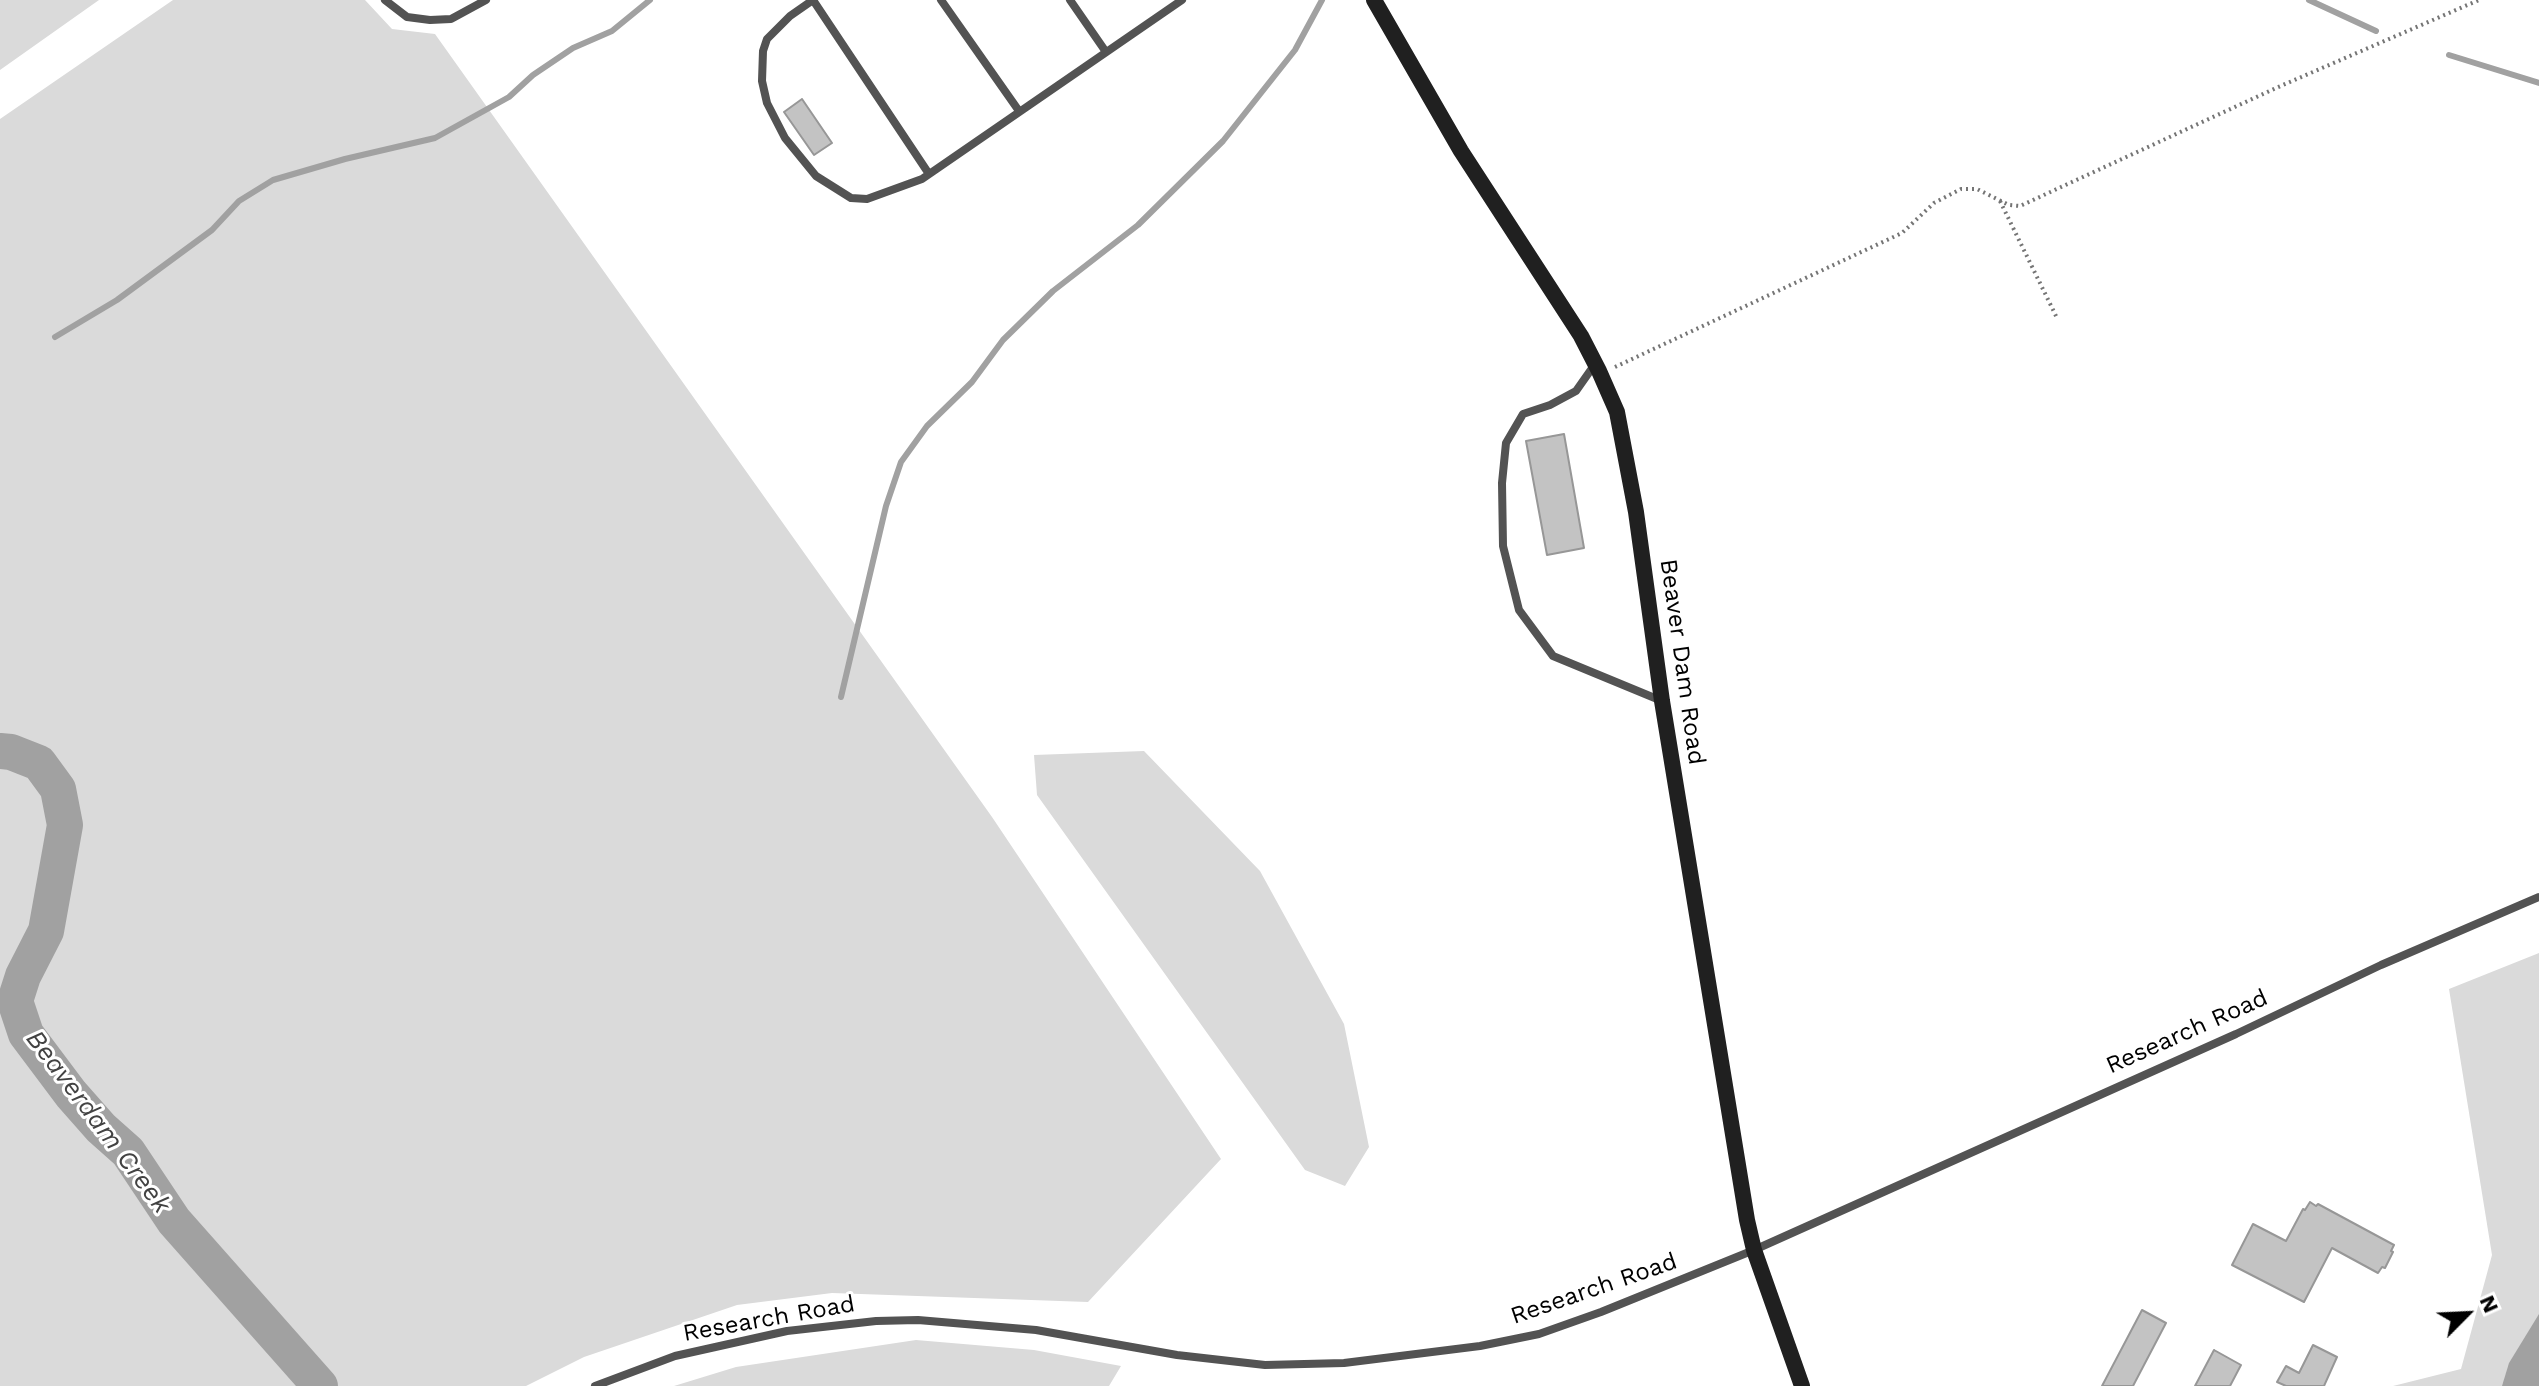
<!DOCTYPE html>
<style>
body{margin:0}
#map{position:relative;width:2539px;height:1386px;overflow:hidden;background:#fff;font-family:"Work Sans",sans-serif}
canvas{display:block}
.north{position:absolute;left:2427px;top:1274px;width:80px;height:80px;-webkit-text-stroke:6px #fff;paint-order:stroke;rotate:66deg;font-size:22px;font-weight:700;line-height:32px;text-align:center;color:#000}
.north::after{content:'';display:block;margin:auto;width:28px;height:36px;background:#000;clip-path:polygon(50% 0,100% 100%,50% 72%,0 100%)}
</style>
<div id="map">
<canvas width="2539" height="1386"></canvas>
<div class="north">N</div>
</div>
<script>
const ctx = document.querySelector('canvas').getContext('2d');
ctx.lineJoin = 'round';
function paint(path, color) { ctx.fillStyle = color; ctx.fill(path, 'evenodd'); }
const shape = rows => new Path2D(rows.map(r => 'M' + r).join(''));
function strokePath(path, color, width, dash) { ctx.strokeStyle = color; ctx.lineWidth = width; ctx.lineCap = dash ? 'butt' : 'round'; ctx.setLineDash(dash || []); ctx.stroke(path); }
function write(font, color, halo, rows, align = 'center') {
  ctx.font = font + ' "Work Sans",sans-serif'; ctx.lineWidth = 6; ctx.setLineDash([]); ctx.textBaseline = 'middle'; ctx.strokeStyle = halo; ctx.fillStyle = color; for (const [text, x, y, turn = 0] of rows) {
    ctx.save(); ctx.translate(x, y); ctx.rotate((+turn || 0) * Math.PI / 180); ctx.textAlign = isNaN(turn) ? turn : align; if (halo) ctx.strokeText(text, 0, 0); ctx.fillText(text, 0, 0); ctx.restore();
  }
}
paint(shape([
 [0,0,99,0,0,70],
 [173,0,365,0,392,29,435,34,992,817,1221,1159,1088,1302,832,1293,737,1305,584,1357,526,1386,0,1386,0,119],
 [1144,751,1260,871,1344,1024,1369,1147,1345,1186,1305,1170,1037,795,1034,755],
 [2539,953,2539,1386,2393,1386,2461,1369,2492,1255,2449,989],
 [916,1340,1034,1350,1121,1366,1109,1386,674,1386,736,1367]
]), '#dadada');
paint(shape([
 [2539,1314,2539,1386,2502,1386,2509,1363]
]), '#a1a1a1');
strokePath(shape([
 [2309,0,2376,31],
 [2449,55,2539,83],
 [55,337,117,300,212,230,239,201,273,180,345,159,435,138,509,97,533,75,573,48,612,31,650,0],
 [841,697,886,506,901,462,927,426,972,382,1003,340,1053,291,1138,225,1223,141,1295,50,1322,0]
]), '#a1a1a1', 6);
strokePath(shape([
 [0,751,11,752,39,763,58,789,65,825,46,931,23,976,15,1001,26,1034,71,1094,101,1128,128,1152,174,1221,320,1386]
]), '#a1a1a1', 36);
const building = shape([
 [802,99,832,143,814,155,784,112,802,99],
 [1564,434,1584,548,1547,555,1526,441,1564,434],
 [2310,1202,2316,1206,2318,1204,2394,1245,2391,1251,2393,1252,2385,1268,2382,1267,2378,1273,2332,1248,2304,1302,2232,1265,2253,1224,2286,1241,2303,1209,2305,1210,2310,1202],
 [2142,1310,2166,1323,2133,1386,2102,1386,2142,1310],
 [2313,1345,2337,1357,2324,1386,2286,1386,2277,1382,2286,1366,2299,1373,2313,1345],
 [2214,1350,2241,1365,2230,1386,2195,1386,2214,1350]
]);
paint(building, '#c3c3c3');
strokePath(building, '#979797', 2);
strokePath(shape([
 [2000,201,2057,318],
 [1615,367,1902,233,1934,203,1961,189,1977,189,2009,205,2020,206,2276,88,2479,0]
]), '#757575', 4, [2, 4]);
strokePath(shape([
 [385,0,407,17,430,20,451,19,486,0],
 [813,0,790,16,767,39,763,51,762,81,767,103,785,138,816,176,851,198,867,199,922,179,1182,0],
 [813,0,929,174],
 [941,0,1019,111],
 [1070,0,1106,52],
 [1595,364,1576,391,1550,405,1523,414,1506,443,1502,483,1503,546,1519,610,1553,656,1662,701],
 [595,1386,675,1356,787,1331,876,1321,918,1320,1036,1330,1177,1355,1265,1365,1344,1363,1480,1346,1539,1334,1601,1312,1754,1250,2236,1034,2381,965,2539,897]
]), '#535353', 8);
strokePath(shape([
 [1374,0,1461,151,1581,336,1599,371,1617,412,1636,512,1662,701,1747,1220,1754,1250,1802,1386]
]), '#202020', 16);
write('24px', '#000', '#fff', [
 ["Beaver Dam Road",1682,662,82],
 ["Research Road",2187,1032,-24],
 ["Research Road",1594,1289,-19],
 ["Research Road",769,1319,-10]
]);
write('italic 26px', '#424242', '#fff', [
 ["Beaverdam Creek",98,1122,53]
]);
</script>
